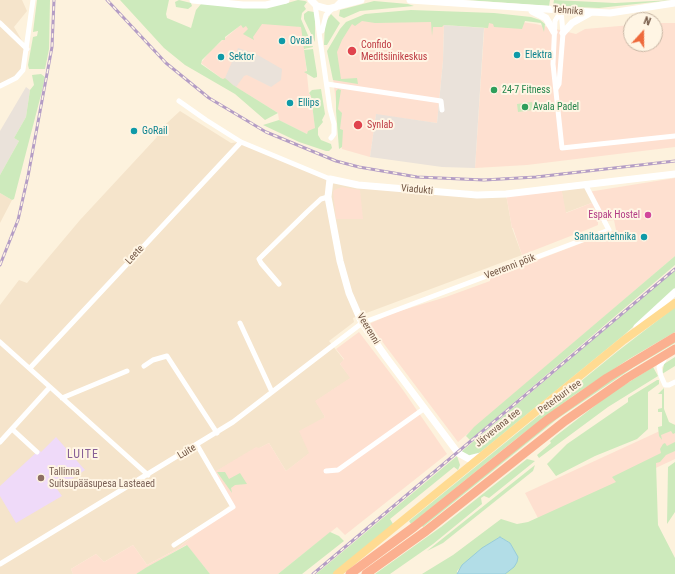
<!DOCTYPE html>
<meta charset="utf-8">
<style>
body{margin:0}
#map{position:relative;width:675px;height:574px;overflow:hidden;background:#fdf2dd;font-family:"Roboto Condensed",sans-serif}
canvas{display:block}
.north{position:absolute;left:623px;top:12px;width:40px;height:40px;box-sizing:border-box;background:#fff5e4;border:1px solid #c7b6a4;border-radius:50%;rotate:21deg;font-size:11px;font-weight:700;line-height:16px;text-align:center;color:#735745}
.north::after{content:'';display:block;margin:auto;width:14px;height:18px;background:#ee6a3c;clip-path:polygon(50% 0,100% 100%,50% 72%,0 100%)}
</style>
<div id="map">
<canvas width="675" height="574"></canvas>
<div class="north">N</div>
</div>
<script>
const ctx = document.querySelector('canvas').getContext('2d');
ctx.lineJoin = 'round';
function paint(path, color) { ctx.fillStyle = color; ctx.fill(path, 'evenodd'); }
const shape = rows => new Path2D(rows.map(r => 'M' + r).join(''));
function strokePath(path, color, width, dash) { ctx.strokeStyle = color; ctx.lineWidth = width; ctx.lineCap = dash ? 'butt' : 'round'; ctx.setLineDash(dash || []); ctx.stroke(path); }
function write(font, color, halo, rows, align = 'center') {
  ctx.font = font + ' "Roboto Condensed",sans-serif'; ctx.lineWidth = 4; ctx.setLineDash([]); ctx.textBaseline = 'middle'; ctx.strokeStyle = halo; ctx.fillStyle = color; for (const [text, x, y, turn = 0] of rows) {
    ctx.save(); ctx.translate(x, y); ctx.rotate((+turn || 0) * Math.PI / 180); ctx.textAlign = isNaN(turn) ? turn : align; if (halo) ctx.strokeText(text, 0, 0); ctx.fillText(text, 0, 0); ctx.restore();
  }
}
paint(shape([
 [0,0,22,0,27,11,14,27,27,49,23,70,0,87],
 [180,111,231,143,241,142,338,181,506,194,512,228,522,255,353,318,354,322,329,341,344,360,340,364,351,378,316,401,325,417,310,453,286,471,269,443,211,474,230,505,177,549,147,565,133,545,104,562,96,554,71,569,73,574,0,574,0,305,19,280,27,283,80,220,157,137,155,134],
 [585,184,594,202,565,213,561,187],
 [0,193,12,200,0,223]
]), '#f5e4cb');
paint(shape([
 [250,17,302,27,309,94,311,96,315,128,307,134,279,120,278,113,221,78,201,63,210,51],
 [485,17,536,24,576,34,585,29,631,25,631,44,655,44,655,23,675,23,675,147,527,165,475,168],
 [378,19,431,21,444,25,443,61,437,123,376,115,370,157,342,149,330,55,350,22],
 [675,178,675,256,458,442,369,324,393,313,446,297,490,281,490,278,616,230,614,220,598,222,598,225,586,230,522,255,513,228,512,228,506,194,561,187,566,213,594,202,588,192],
 [342,187,360,190,363,219,336,219,333,192,334,190],
 [359,332,403,390,447,454,345,535,337,527,278,574,210,574,186,545,136,574,73,574,71,569,96,554,104,562,133,545,147,565,177,549,230,506,211,474,256,447,259,448,269,443,286,471,309,453,299,431,325,417,315,401,350,378,340,364,344,359,336,349],
 [675,424,675,459,540,522,525,493]
]), '#fee0d0');
paint(shape([
 [444,25,484,28,475,168,442,167,370,157,376,114,437,123,443,61],
 [238,48,256,54,282,69,281,80,271,87,247,75,244,76,236,87,233,85,225,78],
 [26,87,30,90,26,117,14,138,19,141,0,175,0,131]
]), '#eae2da');
paint(shape([
 [56,437,85,470,57,489,62,496,16,523,0,496,0,486,39,450,41,452]
]), '#efdaf9');
paint(shape([
 [37,0,50,0,49,49,45,69,29,69,28,65,33,37,37,36,38,31,33,32],
 [120,0,169,0,166,14,167,18,191,28,196,10,201,4,284,4,298,0,305,1,307,2,304,6,306,9,302,13,301,19,313,47,304,49,301,27,262,24,253,37,254,40,243,34,248,29,246,26,243,28,241,25,225,37,225,40,222,40,202,60,201,64,221,78,223,79,225,78,233,85,278,113,265,120,235,94,185,65,164,48],
 [179,0,191,3,192,6,188,9,176,7,175,2],
 [466,0,550,0,549,6],
 [554,0,615,3,673,0,599,8,556,6,553,6],
 [374,1,408,4,414,6,360,11,344,18,339,16,340,10],
 [411,10,494,13,531,17,540,20,545,24,544,32,541,23,525,21,522,29,494,27,493,24,489,23,488,28,444,25,442,27,433,27,432,36,431,22,375,23,362,21,355,26,352,24,342,40,337,52,341,79,357,78,358,84,333,80,327,51,340,29,346,22,365,14],
 [308,11,314,12,315,18,315,42,304,19,304,14],
 [331,14,340,23,327,45,324,45,325,23],
 [313,49,317,74,317,77,314,78,304,72,307,71,304,50],
 [41,74,45,77,42,91,14,199,12,200,0,193,0,175,19,141,14,138,26,117,30,90,34,85,32,75],
 [321,89,325,114,322,120,323,122,318,128,318,135,321,140,331,144,332,148,329,151,326,151,299,142,263,125,279,120,307,134,308,131,315,128,311,96,309,93,312,90],
 [338,89,341,90,338,109,342,113,340,129,343,130,342,147,339,149,336,111,336,91],
 [532,102,533,110,518,112,517,104],
 [675,256,675,265,470,440,466,436,474,427],
 [675,270,675,289,624,335,477,455,470,457,461,452],
 [675,307,675,332,629,359,573,396,516,439,411,524,409,521,618,351],
 [675,340,675,343,634,367,557,419,423,527,421,525,491,468,592,391],
 [675,357,675,366,662,374,664,364],
 [653,367,658,376,608,407,539,458,537,455,551,443,550,441,557,435,610,394],
 [657,380,659,380,659,384,648,392,648,429,637,439,595,456,556,476,547,464,567,444,628,402,628,398],
 [664,388,664,409,669,422,675,425,675,433,673,434,671,431,661,435,662,440,659,436,658,427,662,426,662,412,658,412,658,409,662,408,662,394,658,394],
 [675,442,675,451,666,455,660,462,656,463,658,525,675,558,675,574,505,574,517,562,510,543,500,537,478,552,457,571,457,574,422,574,453,555,501,519,517,524,528,522,616,482,612,477,661,453,660,449,663,444,665,443,667,446],
 [457,456,460,465,458,470,454,467,390,519,393,524,358,554,333,574,316,574],
 [527,459,535,461,489,498,484,496,481,498,482,504,433,544,390,574,375,574,441,527],
 [675,462,675,512,667,524,668,467],
 [535,465,533,471,443,543,427,551],
 [217,472,225,472,229,479,240,473,247,484,235,485,231,488,232,493],
 [330,532,339,536,344,541,302,574,278,574],
 [187,545,210,574,136,574,147,567]
]), '#cdeabc');
const water = shape([
 [500,537,510,543,518,557,517,562,514,567,505,574,457,574,462,565,482,548,500,537]
]);
paint(water, '#b2dde7');
strokePath(water, '#97ccd9', 1);
strokePath(shape([
 [315,4,330,109,334,124,334,134,331,138],
 [561,11,555,21,553,64,562,148,675,136],
 [0,23,27,49],
 [322,31,326,15,332,9],
 [327,84,441,101,442,110],
 [0,86,16,78,23,70,33,0],
 [556,89,559,84,563,33,561,11],
 [179,101,206,120,241,142,330,179],
 [279,284,261,263,259,259,307,212,321,199,328,197],
 [240,323,272,392],
 [0,342,148,475],
 [664,360,659,367,661,376,665,385,669,385,675,382],
 [144,366,153,360,167,356,217,433],
 [30,368,241,142],
 [62,398,127,371],
 [12,429,37,452],
 [0,442,50,387],
 [326,471,338,470,425,408],
 [174,545,233,507,197,445],
 [0,564,233,422,362,323,609,230,585,184]
]), '#fff', 5);
strokePath(shape([
 [193,0,243,5,266,5,286,0],
 [311,0,317,6,328,9,336,7,343,0],
 [410,0,591,12,610,13,675,3],
 [338,6,361,0],
 [532,11,546,18,554,32],
 [563,33,572,23,590,13],
 [637,327,675,292],
 [481,456,469,459,458,453,386,357,362,323,349,293,340,261,328,197,330,179,358,185,477,195,506,194,675,174]
]), '#fff', 7);
strokePath(shape([
 [337,574,624,340,675,303]
]), '#ffdb92', 8);
strokePath(shape([
 [350,574,414,527,547,420,607,378,675,337],
 [366,574,426,531,565,421,627,378,675,349]
]), '#fbb090', 9);
const rail = shape([
 [107,0,166,63,209,98,266,132,336,161,359,167,417,177,484,180,536,177,675,161],
 [0,265,18,220,28,176,52,47,54,0],
 [313,574,675,269]
]);
strokePath(rail, '#b49dc5', 3);
strokePath(rail, '#fff5e4', 1.5, [4.5]);
for (const [x, y, r, color] of [
 [282,41,4,"#0f9aa8"],
 [352,51,5,"#e0444e"],
 [517,55,4,"#0f9aa8"],
 [221,57,4,"#0f9aa8"],
 [494,90,4,"#2e9e5b"],
 [290,103,4,"#0f9aa8"],
 [525,107,4,"#2e9e5b"],
 [358,125,5,"#e0444e"],
 [134,131,4,"#0f9aa8"],
 [648,215,4,"#d1479c"],
 [644,237,4,"#0f9aa8"],
 [41,478,4,"#8d6e63"]
]) { const dot = new Path2D(); dot.arc(x, y, r, 0, 2 * Math.PI); ctx.fillStyle = color; ctx.fill(dot); strokePath(dot, '#fff5e4', 1.5); }
write('10px', '#735745', '#fff5e4', [
 ["Tehnika",568,11,4],
 ["Viadukti",417,190,5],
 ["Leete",135,255,-47],
 ["Veerenni põik",510,267,-21],
 ["Veerenni",368,329,59],
 ["Peterburi tee",560,397,-36],
 ["Järvevana tee",498,428,-39],
 ["Luite",187,452,-31]
]);
write('10px', '#0d838f', '#fff5e4', [
 ["Ovaal",290,41],
 ["Elektra",525,55],
 ["Sektor",229,57],
 ["Ellips",298,103],
 ["GoRail",142,131],
 ["Sanitaartehnika",636,237,"right"]
], 'left');
write('10px', '#be3a42', '#fff5e4', [
 ["Confido",361,45],
 ["Meditsiinikeskus",361,57],
 ["Synlab",367,125]
], 'left');
write('10px', '#27864d', '#fff5e4', [
 ["24-7 Fitness",502,90],
 ["Avala Padel",533,107]
], 'left');
write('10px', '#b23c85', '#fff5e4', [
 ["Espak Hostel",640,215]
], 'right');
write('10px', '#785e54', '#fff5e4', [
 ["Tallinna",49,472],
 ["Suitsupääsupesa Lasteaed",49,484]
], 'left');
ctx.letterSpacing = '1px';
write('12px', '#876097', '#fff5e4', [
 ["LUITE",83,455]
]);
ctx.letterSpacing = '0px';
</script>
